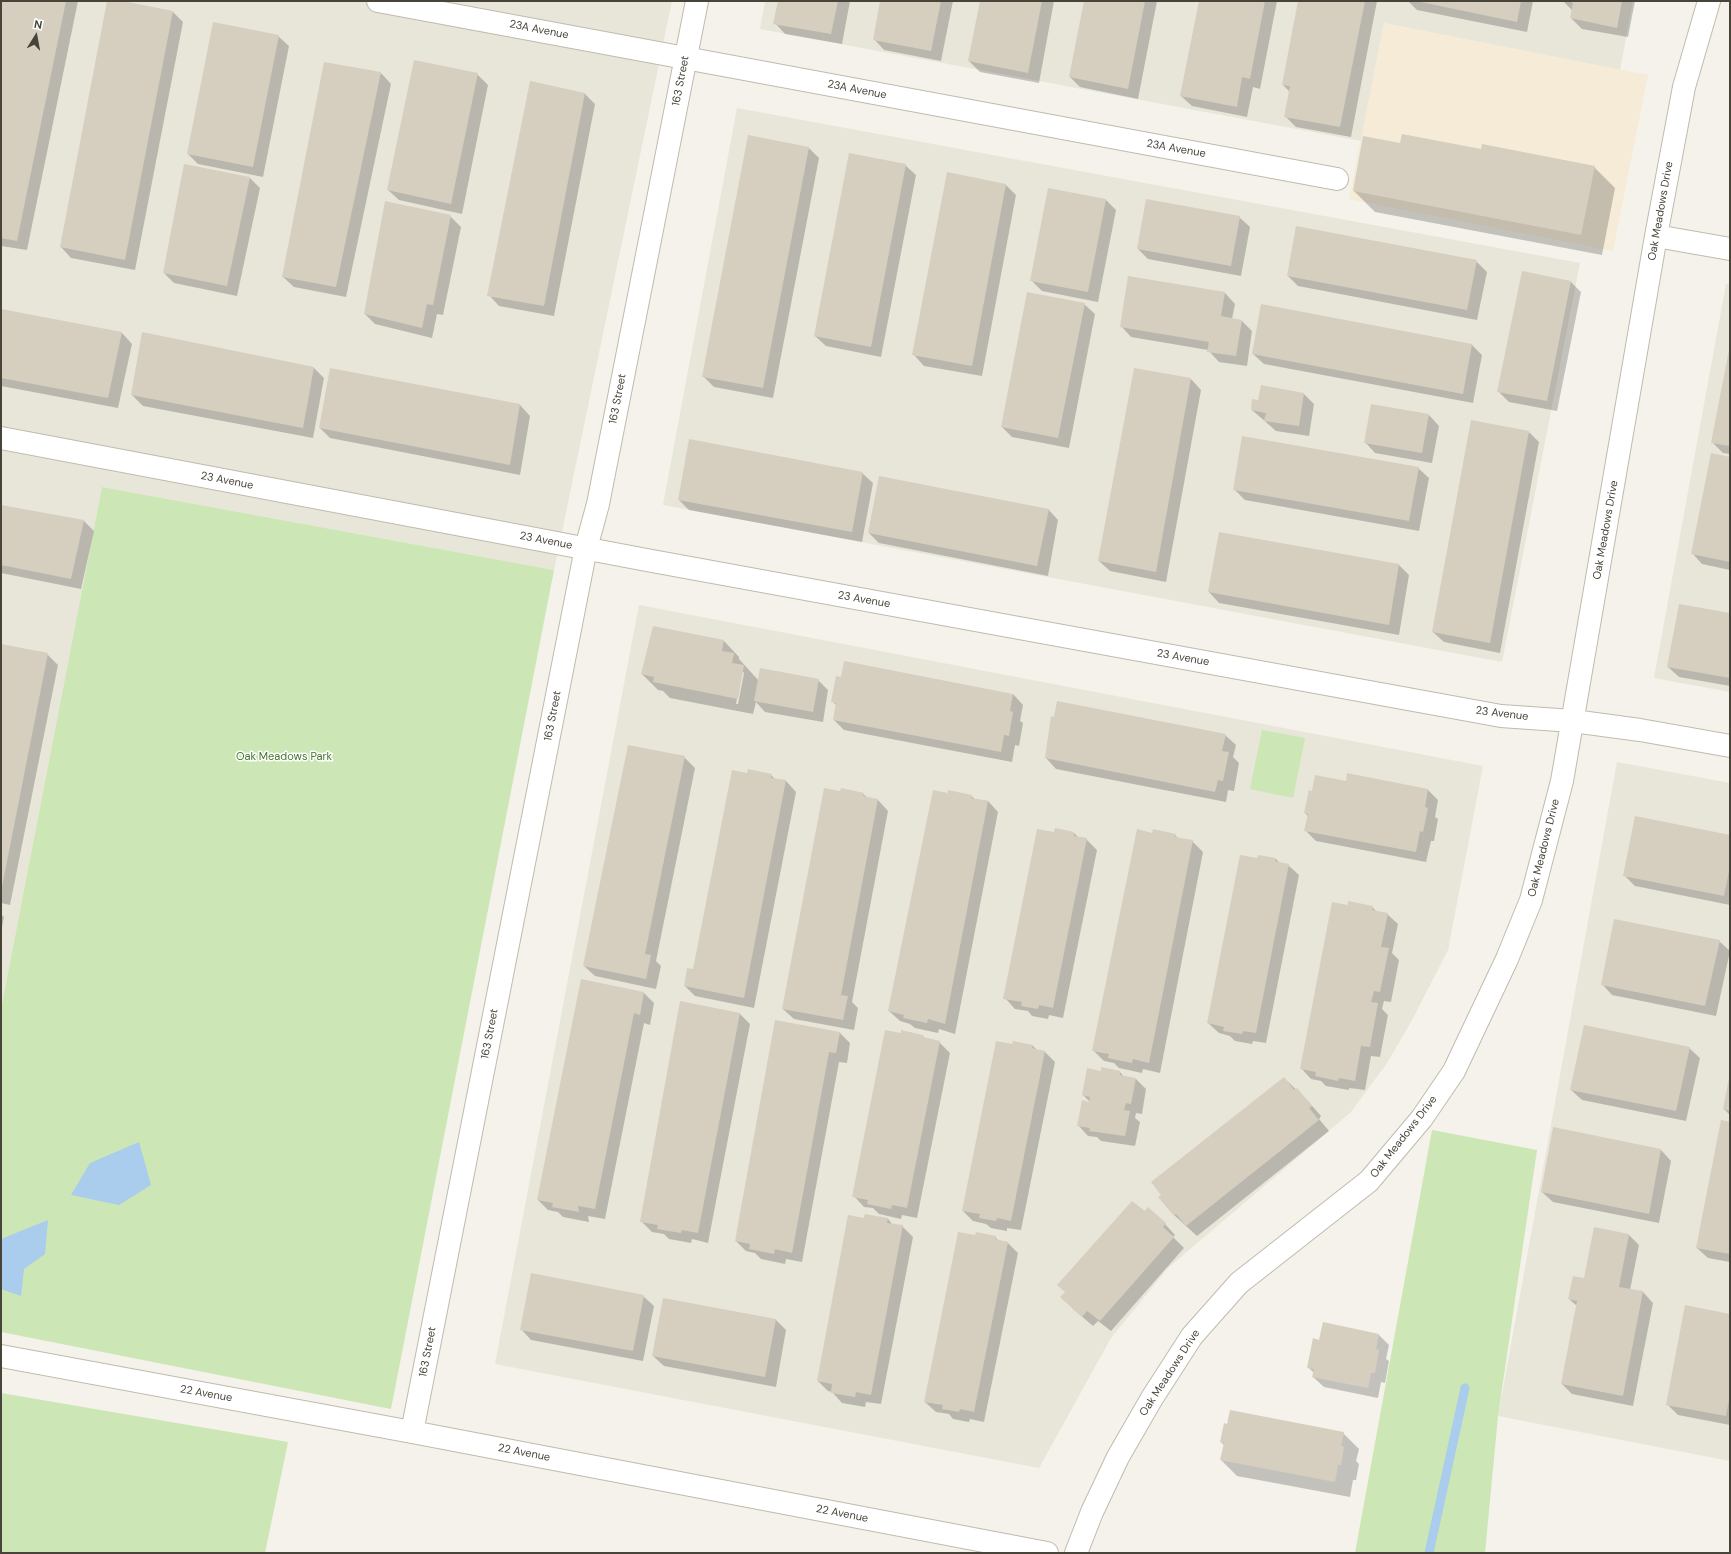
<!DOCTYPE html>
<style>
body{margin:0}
#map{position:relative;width:1731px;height:1554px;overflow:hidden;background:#f4f2ea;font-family:"DM Sans",sans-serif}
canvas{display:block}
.frame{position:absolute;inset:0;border:2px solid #484439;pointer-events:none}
.north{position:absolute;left:16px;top:16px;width:40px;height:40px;-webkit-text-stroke:3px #fff;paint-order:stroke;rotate:11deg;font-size:11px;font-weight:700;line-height:16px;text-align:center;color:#484439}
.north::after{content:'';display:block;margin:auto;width:14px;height:18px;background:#484439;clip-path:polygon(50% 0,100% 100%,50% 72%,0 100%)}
</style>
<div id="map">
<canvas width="1731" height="1554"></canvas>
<div class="frame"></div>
<div class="north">N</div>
</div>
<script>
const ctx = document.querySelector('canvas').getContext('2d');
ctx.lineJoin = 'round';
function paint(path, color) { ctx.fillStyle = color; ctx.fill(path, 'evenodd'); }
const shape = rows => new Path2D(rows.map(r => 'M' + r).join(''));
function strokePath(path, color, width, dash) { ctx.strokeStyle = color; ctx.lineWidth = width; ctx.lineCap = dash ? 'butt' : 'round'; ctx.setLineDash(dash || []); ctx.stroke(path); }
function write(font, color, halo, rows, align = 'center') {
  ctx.font = font + ' "DM Sans",sans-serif'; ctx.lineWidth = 3; ctx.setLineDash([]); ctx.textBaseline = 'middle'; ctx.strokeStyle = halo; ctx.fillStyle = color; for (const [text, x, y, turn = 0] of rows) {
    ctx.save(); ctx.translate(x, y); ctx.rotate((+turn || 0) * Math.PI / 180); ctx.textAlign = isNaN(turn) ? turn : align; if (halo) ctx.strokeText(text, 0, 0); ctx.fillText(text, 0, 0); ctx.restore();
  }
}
paint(shape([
 [1,1,672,1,554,570,102,487,1,1009],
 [765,1,1633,1,1620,70,1384,23,1361,141,760,29],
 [737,108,1580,263,1502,662,663,505],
 [1726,284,1730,285,1730,692,1654,678],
 [639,605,1483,766,1448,950,1411,1022,1387,1063,1351,1112,1168,1268,1111,1338,1039,1468,495,1364],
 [1617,762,1730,783,1730,1461,1498,1416]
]), '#e8e5d9');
paint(shape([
 [1384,23,1648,75,1613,251,1349,199]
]), '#f5ebd7');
paint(shape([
 [102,487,554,570,391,1409,1,1332,1,1009],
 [1262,730,1305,738,1293,798,1250,789],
 [1432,1130,1537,1150,1498,1416,1485,1553,1355,1553],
 [1,1393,288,1442,265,1553,1,1553]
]), '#cce6b5');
paint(shape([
 [139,1142,151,1185,119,1205,71,1195,90,1163],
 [48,1220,45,1254,24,1269,21,1296,1,1289,1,1239]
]), '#aacced');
paint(shape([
 [1,1,78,1,27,250,1,246],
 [108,1,117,1,173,12,183,22,135,270,71,258,61,247],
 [779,1,850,1,842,44,785,34,775,23],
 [881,1,953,1,941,61,884,50,874,39],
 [981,1,1054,1,1039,83,980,72,969,61],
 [1085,1,1157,1,1138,99,1080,87,1070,77],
 [1200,1,1277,1,1260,89,1253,87,1247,117,1192,106,1181,96],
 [1299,1,1377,1,1351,137,1296,127,1285,116,1290,92,1283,85],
 [1408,1,1533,1,1527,32,1417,10],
 [1563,1,1635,1,1628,37,1582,29,1571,18,1573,11],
 [278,36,289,46,263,177,198,164,188,154],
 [381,73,391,84,346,297,294,287,283,277],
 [477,74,488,85,462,214,399,200,388,190],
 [531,82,585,94,595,104,554,316,499,306,489,295],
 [1401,145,1482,150,1594,167,1615,188,1602,255,1375,212,1354,191],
 [809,148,819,158,773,398,714,387,703,376],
 [905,165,916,175,881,357,826,346,815,336],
 [948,174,1006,185,1016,195,982,376,924,366,914,355],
 [250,178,260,188,237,296,174,283,164,273],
 [1106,200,1116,210,1098,302,1042,291,1031,280],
 [450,216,461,227,443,315,437,314,432,338,375,324,365,314],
 [1239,217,1250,227,1241,276,1148,259,1138,249],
 [1476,261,1487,272,1477,320,1298,286,1288,276],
 [1571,282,1581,292,1557,411,1509,402,1498,391],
 [1225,293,1235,304,1232,319,1242,321,1252,331,1247,366,1219,362,1208,350,1131,337,1121,326],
 [1084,304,1095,314,1069,448,1012,437,1002,427],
 [1,310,122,333,132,344,118,408,1,386],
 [1472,345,1482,355,1473,403,1264,364,1253,354],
 [1730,352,1730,454,1723,453,1713,443],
 [314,368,324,378,313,438,143,406,132,395],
 [1191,379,1201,390,1166,582,1110,571,1099,561],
 [1304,394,1314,404,1309,436,1276,431,1252,410,1259,401],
 [520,405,530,416,520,475,330,438,320,428],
 [1429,415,1439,426,1432,463,1375,453,1365,442],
 [1529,432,1539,442,1500,653,1444,642,1433,632],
 [1730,458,1730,570,1702,564,1692,553],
 [1418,468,1429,478,1419,531,1245,500,1234,489],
 [862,473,873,483,862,542,689,510,679,500],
 [1,506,84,521,94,531,81,589,1,573],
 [1048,509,1058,520,1048,576,879,543,869,533],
 [1220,533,1399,565,1409,575,1399,635,1219,603,1209,592],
 [1730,614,1730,686,1679,677,1668,667],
 [724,641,739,657,739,659,759,681,818,680,828,690,823,722,765,712,756,702,753,714,670,698,663,691,658,690,642,674],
 [742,671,744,673,738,704,736,704],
 [1,645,47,654,58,665,10,905,1,903],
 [1013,694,1023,705,1020,721,1023,723,1019,746,1015,745,1012,762,844,730,834,720,837,706,832,701],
 [1225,735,1236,745,1233,757,1239,763,1234,791,1228,790,1226,802,1056,769,1046,758],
 [684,757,695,768,656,961,661,966,656,989,595,976,584,966],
 [748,774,771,775,776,780,786,781,796,792,754,1008,695,996,685,986,694,971],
 [1347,782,1428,790,1438,800,1435,817,1438,819,1434,841,1431,841,1426,862,1316,841,1305,830,1308,816,1305,813,1313,792],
 [841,792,863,794,868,798,878,800,888,811,852,1002,858,1008,854,1030,794,1019,783,1009],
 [949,794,971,796,975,799,988,801,998,812,955,1034,939,1029,938,1033,915,1028,910,1024,900,1021,889,1011],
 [1055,833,1074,833,1079,838,1086,839,1097,850,1063,1018,1049,1015,1048,1019,1032,1016,1028,1011,1015,1009,1005,998],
 [1153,834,1175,835,1179,839,1192,841,1203,852,1160,1073,1143,1069,1142,1073,1119,1068,1114,1063,1104,1061,1093,1050],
 [1730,836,1730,905,1635,886,1624,875],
 [1258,859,1276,859,1280,863,1288,865,1299,875,1266,1043,1253,1041,1252,1044,1235,1041,1230,1036,1219,1033,1208,1023],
 [1349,906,1372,907,1377,912,1387,914,1398,924,1392,953,1399,960,1391,1002,1384,1001,1382,1009,1388,1015,1380,1057,1371,1056,1365,1090,1349,1088,1349,1090,1326,1086,1321,1081,1311,1079,1301,1068],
 [1,914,4,917,1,932],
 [1719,941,1730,951,1716,1016,1612,995,1602,984],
 [582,980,644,993,654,1003,650,1025,644,1023,605,1219,588,1216,589,1222,563,1217,558,1212,548,1210,538,1200],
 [681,1003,740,1014,750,1024,708,1243,692,1239,691,1243,669,1239,664,1234,652,1232,642,1222],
 [776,1021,840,1033,850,1043,847,1063,839,1062,802,1262,786,1259,785,1264,761,1259,755,1253,746,1251,736,1241],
 [923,1036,926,1039,939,1042,950,1053,917,1218,902,1215,901,1219,879,1214,873,1208,864,1207,854,1196],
 [1013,1045,1032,1045,1037,1050,1044,1051,1055,1062,1021,1230,1007,1228,1007,1231,991,1228,986,1224,973,1221,963,1211],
 [1689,1048,1700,1058,1686,1121,1582,1100,1571,1090],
 [1101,1072,1120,1072,1124,1077,1136,1079,1146,1089,1142,1114,1136,1113,1135,1118,1140,1122,1135,1146,1101,1141,1097,1137,1088,1136,1078,1125,1091,1103,1083,1095],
 [1284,1078,1307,1100,1321,1116,1319,1119,1329,1131,1197,1236,1174,1215],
 [1730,1080,1730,1115,1724,1109],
 [1730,1123,1730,1262,1708,1258,1697,1248],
 [1661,1150,1671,1161,1659,1223,1553,1202,1542,1192],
 [1145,1212,1165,1224,1175,1235,1173,1237,1184,1248,1111,1331,1098,1321,1093,1326,1072,1308],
 [865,1215,888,1219,893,1225,902,1226,913,1237,881,1404,866,1402,865,1407,842,1403,832,1392,828,1391,818,1381],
 [1629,1235,1639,1245,1630,1290,1643,1292,1653,1303,1633,1406,1572,1394,1562,1384,1577,1306,1569,1299],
 [976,1236,995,1237,999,1241,1007,1242,1018,1253,984,1422,970,1419,969,1422,953,1419,949,1414,936,1412,925,1402],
 [643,1296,654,1306,643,1361,531,1340,521,1329],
 [664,1299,776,1320,786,1330,776,1387,664,1366,653,1356],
 [1730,1315,1730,1425,1678,1415,1667,1404],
 [1379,1335,1389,1345,1386,1359,1389,1361,1385,1383,1381,1382,1378,1398,1324,1387,1313,1377,1314,1373,1308,1367,1320,1342],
 [1343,1433,1359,1449,1356,1461,1359,1464,1356,1480,1353,1480,1350,1497,1237,1476,1221,1460,1224,1445,1221,1442]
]), '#0003');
strokePath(shape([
 [1429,1553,1465,1388]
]), '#aacced', 9);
paint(shape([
 [1,1,66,1,17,241,1,238],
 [107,1,123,1,173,11,125,260,60,247],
 [778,1,838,1,831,34,773,24],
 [880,1,941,1,931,51,873,40],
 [980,1,1042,1,1028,73,968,61],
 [1084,1,1145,1,1128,89,1069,77],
 [1199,1,1265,1,1250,79,1242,77,1237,107,1180,96],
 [1298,1,1365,1,1340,127,1284,117,1290,86,1282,85],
 [1416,1,1521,1,1517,22],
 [1569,1,1622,1,1617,28,1570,18,1573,3],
 [213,22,279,35,253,167,187,154],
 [414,60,478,73,451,204,387,190],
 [324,62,381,72,336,287,282,277],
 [530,81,585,93,544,306,487,296],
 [1402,134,1481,149,1482,144,1595,166,1581,235,1353,191,1363,136,1400,143],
 [748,135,809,147,763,388,702,377],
 [849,153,906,164,871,347,814,336],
 [184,164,250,177,227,286,163,273],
 [947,172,1006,184,972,366,912,355],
 [1048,188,1106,199,1088,292,1030,281],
 [1146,199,1240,216,1231,266,1137,249],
 [385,201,451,215,433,305,427,304,422,328,364,314],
 [1296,226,1477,260,1467,310,1287,276],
 [1522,271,1571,281,1547,401,1497,392],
 [1128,276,1225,292,1221,316,1242,320,1236,356,1207,352,1209,342,1120,327],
 [1027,292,1085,303,1058,438,1001,427],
 [1261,304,1472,344,1463,394,1252,354],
 [1,309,122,332,108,398,1,378],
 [142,332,314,367,303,428,131,395],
 [1729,350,1730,350,1730,446,1711,443],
 [330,368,520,404,510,465,319,428],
 [1134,368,1191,378,1156,572,1098,561],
 [1261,385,1304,393,1299,426,1264,421,1266,413,1251,410,1252,399,1258,400],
 [1371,404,1429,414,1422,453,1364,443],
 [1471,420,1529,431,1490,643,1432,632],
 [1242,436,1419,467,1409,521,1233,490],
 [689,439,863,472,852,532,678,500],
 [1711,453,1730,457,1730,562,1691,554],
 [879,476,1049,509,1037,566,868,533],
 [1,505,84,520,71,579,1,565],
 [1219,532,1399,564,1389,625,1208,592],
 [1679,604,1730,613,1730,678,1667,667],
 [653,626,724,640,722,651,734,653,732,663,744,665,738,699,653,682,654,677,641,674],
 [1,644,48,653,2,887,1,887],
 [844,661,1013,694,1010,711,1013,712,1009,736,1004,735,1001,752,833,720,836,703,831,702,836,676,841,677],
 [760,668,819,679,813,712,754,701],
 [1057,701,1226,734,1222,751,1229,752,1223,781,1218,780,1215,792,1045,758,1051,716,1054,717],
 [628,745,685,756,645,954,651,955,646,979,583,966],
 [748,769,772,774,771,778,786,780,744,998,684,986,687,968,693,969,732,770,747,773],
 [1347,773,1428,789,1425,807,1428,808,1423,832,1420,831,1416,852,1304,831,1308,814,1304,813,1309,790,1312,791,1315,775,1346,781],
 [824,788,840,791,841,788,864,793,863,796,878,799,841,995,848,996,843,1020,782,1009],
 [933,790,948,793,948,790,972,795,971,798,988,801,945,1024,928,1019,927,1023,903,1018,904,1015,888,1011],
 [1635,816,1730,835,1730,866,1724,896,1623,876],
 [1055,828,1074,832,1074,836,1087,838,1053,1008,1039,1005,1038,1009,1021,1006,1022,1002,1003,999,1037,829,1054,832],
 [1137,829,1152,833,1153,829,1176,834,1175,837,1193,840,1149,1063,1133,1059,1132,1063,1108,1058,1109,1054,1092,1051],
 [1240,855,1257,858,1258,855,1276,858,1275,861,1289,864,1256,1033,1243,1031,1242,1034,1223,1031,1224,1027,1207,1023],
 [1348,901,1373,906,1372,910,1388,913,1381,947,1389,948,1380,992,1374,991,1371,1002,1378,1003,1370,1047,1361,1046,1355,1081,1339,1078,1338,1081,1315,1076,1316,1072,1300,1069,1332,902,1348,905],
 [1614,919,1720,940,1705,1006,1601,985],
 [581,979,644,992,640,1015,634,1013,595,1209,578,1206,579,1212,552,1207,553,1203,537,1200],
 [680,1001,740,1013,698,1233,682,1230,681,1233,657,1229,658,1225,640,1222],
 [775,1020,840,1032,836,1053,829,1052,792,1253,775,1249,774,1254,749,1249,750,1244,735,1241],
 [1584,1025,1690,1047,1676,1111,1570,1090],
 [885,1030,901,1033,901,1030,923,1035,923,1037,940,1041,907,1208,892,1205,891,1209,867,1204,868,1200,852,1197],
 [996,1041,1012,1044,1013,1041,1033,1045,1032,1048,1045,1051,1011,1221,997,1218,996,1221,979,1218,980,1214,962,1211],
 [1101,1067,1120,1071,1120,1075,1136,1078,1131,1104,1126,1103,1124,1110,1130,1111,1125,1136,1089,1131,1090,1128,1077,1126,1082,1100,1089,1102,1090,1097,1082,1095,1087,1068,1101,1071],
 [1284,1077,1294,1090,1297,1088,1312,1106,1309,1108,1319,1120,1186,1226,1176,1214,1174,1216,1158,1197,1161,1195,1151,1182],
 [1729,1078,1730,1078,1730,1111,1723,1109],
 [1721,1120,1730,1122,1730,1254,1696,1248],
 [1553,1127,1661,1149,1649,1214,1541,1192],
 [1132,1201,1145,1211,1148,1207,1166,1223,1163,1227,1174,1237,1100,1321,1087,1311,1082,1317,1060,1297,1065,1292,1057,1285],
 [865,1214,888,1218,887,1223,903,1225,871,1395,856,1392,855,1397,831,1393,832,1384,817,1381,848,1215,864,1218],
 [1594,1227,1629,1234,1619,1287,1643,1291,1623,1396,1561,1384,1577,1301,1568,1299,1573,1276,1584,1278],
 [958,1232,975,1235,976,1232,996,1236,995,1239,1008,1242,974,1412,960,1409,959,1412,942,1409,943,1405,924,1402],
 [531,1273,644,1295,633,1351,520,1330],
 [663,1298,776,1319,765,1377,652,1356],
 [1685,1305,1730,1314,1730,1394,1726,1416,1666,1405],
 [1323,1322,1379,1334,1376,1349,1379,1350,1375,1373,1371,1373,1368,1388,1312,1377,1314,1369,1307,1368,1313,1338,1319,1340],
 [1230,1410,1344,1432,1341,1446,1344,1447,1341,1465,1338,1465,1335,1482,1220,1460,1224,1443,1220,1442,1224,1423,1227,1424]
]), '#d6cfc0');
const minor = shape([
 [378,1,1337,179],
 [1656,236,1730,249],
 [1,438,652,561,1501,716,1573,721,1640,730,1730,746],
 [1,1356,412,1432,1047,1553],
 [412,1432,586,548,598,504,697,1],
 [1076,1553,1092,1512,1118,1457,1152,1398,1192,1336,1239,1283,1369,1181,1422,1118,1454,1071,1507,959,1531,900,1562,781,1656,236,1684,87,1709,1]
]);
strokePath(minor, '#c0bbad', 24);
strokePath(minor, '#fff', 22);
write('11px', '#484439', '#fff', [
 ["23A Avenue",539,30,11],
 ["163 Street",681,81,-79],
 ["23A Avenue",857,90,11],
 ["23A Avenue",1176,149,10],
 ["Oak Meadows Drive",1661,211,-80],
 ["163 Street",618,399,-79],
 ["23 Avenue",227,481,11],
 ["Oak Meadows Drive",1606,530,-80],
 ["23 Avenue",546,541,11],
 ["23 Avenue",864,600,10],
 ["23 Avenue",1183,658,10],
 ["23 Avenue",1502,714,7],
 ["163 Street",553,716,-79],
 ["Oak Meadows Drive",1544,848,-76],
 ["163 Street",490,1034,-79],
 ["Oak Meadows Drive",1404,1137,-52],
 ["163 Street",428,1352,-79],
 ["Oak Meadows Drive",1170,1373,-57],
 ["22 Avenue",206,1394,10],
 ["22 Avenue",524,1453,11],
 ["22 Avenue",842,1514,11]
]);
write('11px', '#43782e', '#fff', [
 ["Oak Meadows Park",284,757]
]);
</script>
